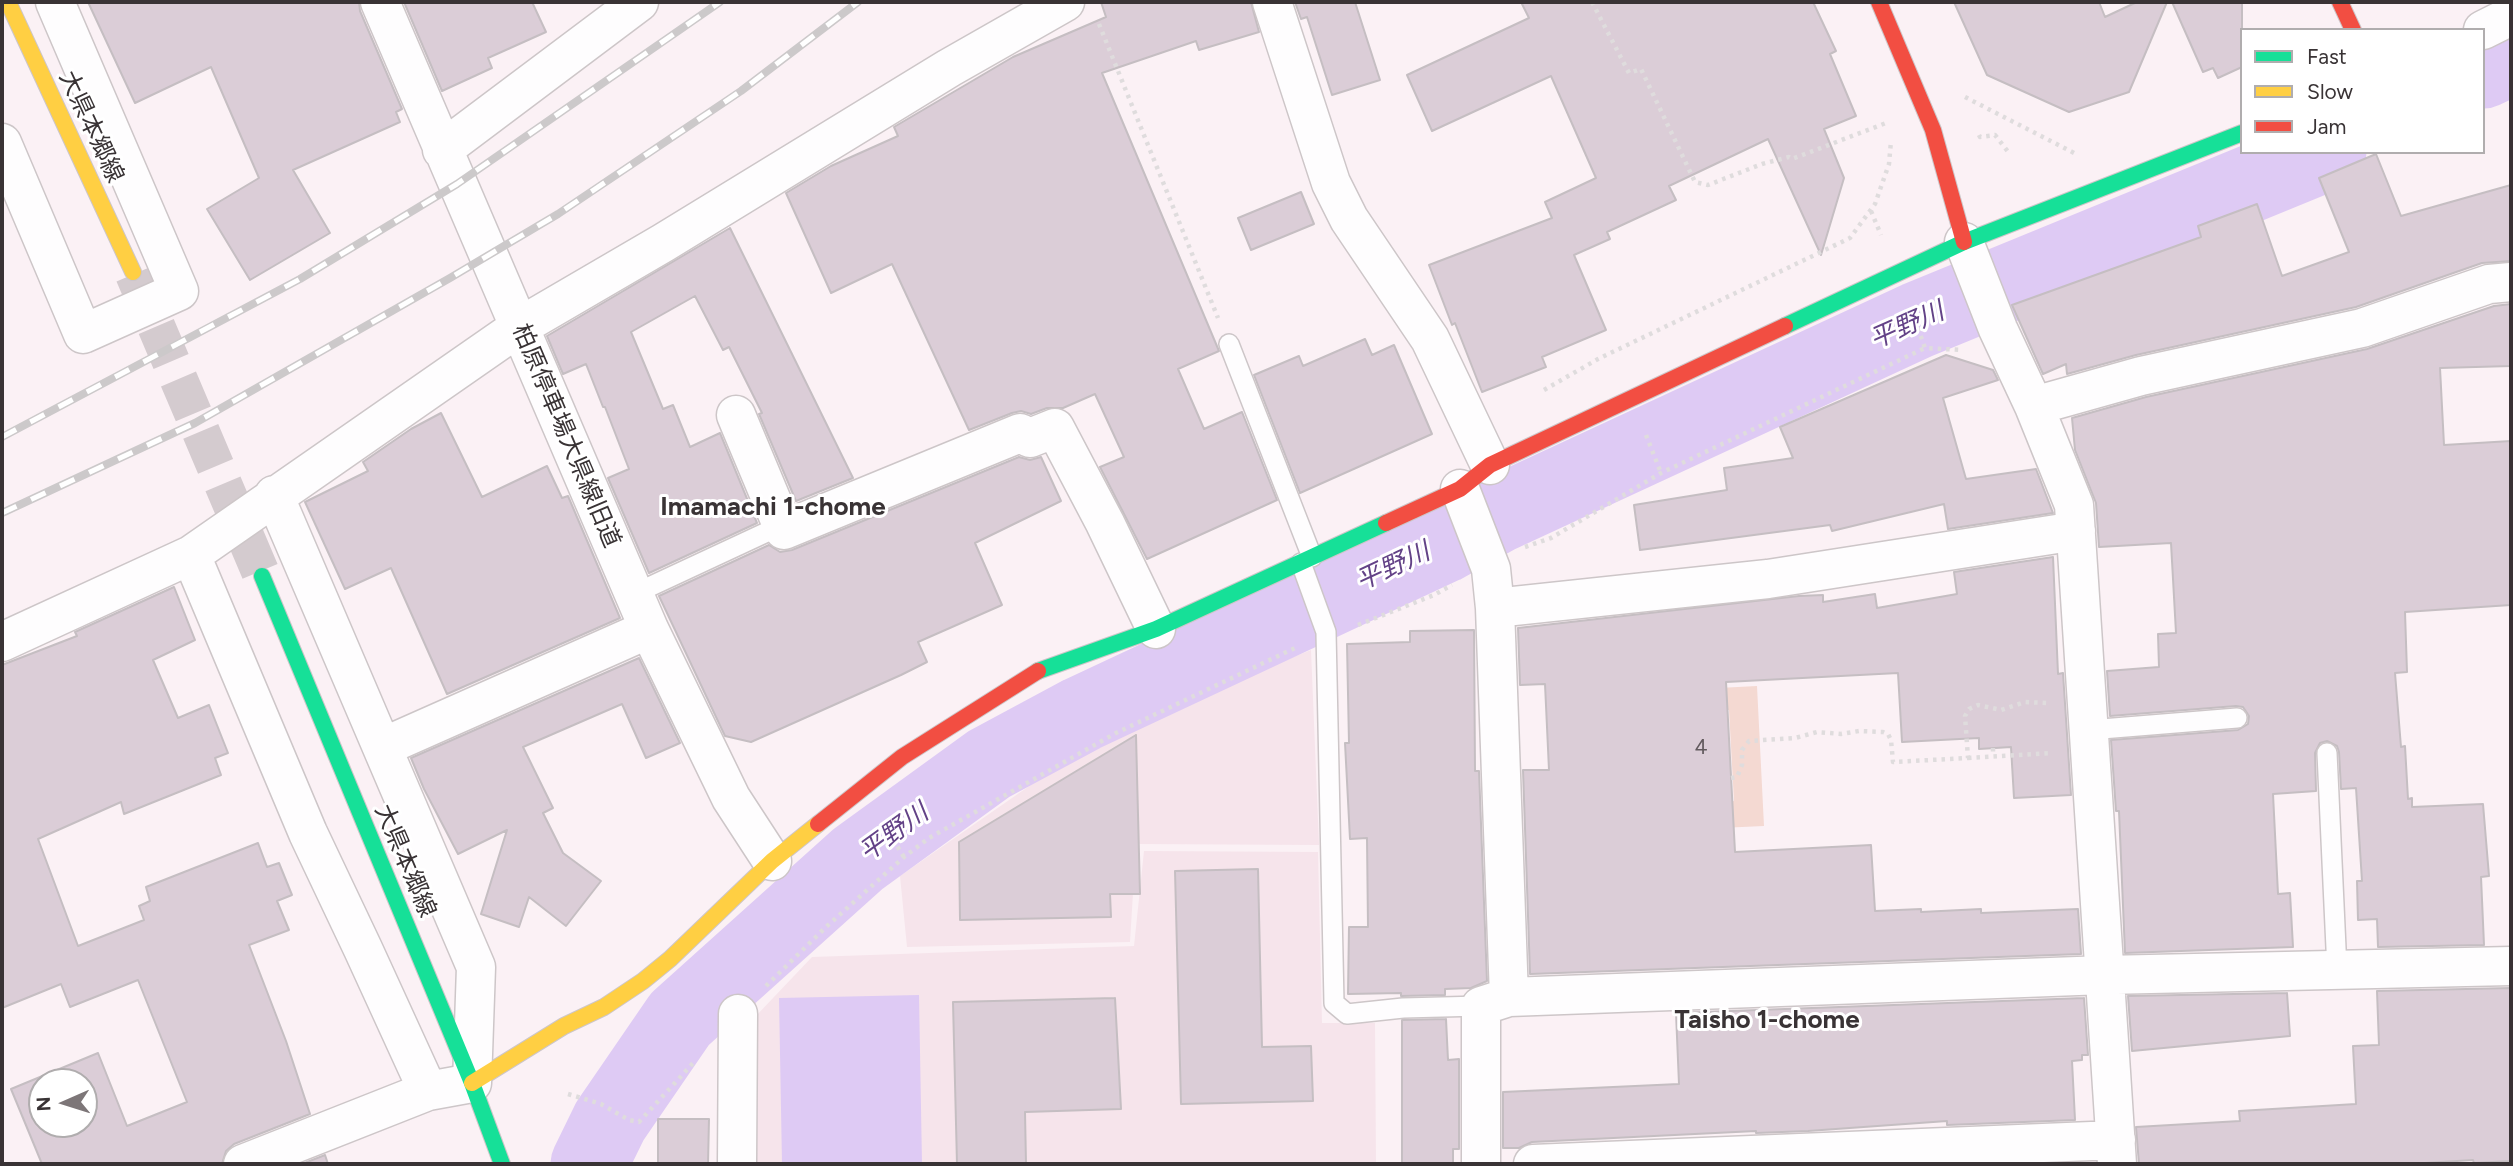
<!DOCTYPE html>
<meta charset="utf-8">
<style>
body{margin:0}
#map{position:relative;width:2513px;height:1166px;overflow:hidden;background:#fbf1f5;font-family:Figtree,sans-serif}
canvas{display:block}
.frame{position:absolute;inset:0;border:4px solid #393335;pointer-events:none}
.legend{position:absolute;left:2240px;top:28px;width:245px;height:126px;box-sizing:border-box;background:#fff;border:2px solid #b0adae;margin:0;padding:9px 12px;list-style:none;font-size:21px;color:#393335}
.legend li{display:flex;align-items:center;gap:14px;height:35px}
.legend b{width:35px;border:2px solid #b0adae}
.north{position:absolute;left:28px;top:1068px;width:70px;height:70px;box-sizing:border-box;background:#fff;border:2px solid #b0adae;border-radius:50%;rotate:267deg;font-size:19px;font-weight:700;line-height:28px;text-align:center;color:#393335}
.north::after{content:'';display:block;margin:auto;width:24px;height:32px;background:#7d7678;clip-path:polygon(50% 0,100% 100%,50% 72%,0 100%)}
</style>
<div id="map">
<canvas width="2513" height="1166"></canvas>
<div class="frame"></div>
<ul class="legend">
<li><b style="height:9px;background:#16e098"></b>Fast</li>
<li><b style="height:9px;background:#ffcf43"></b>Slow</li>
<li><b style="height:9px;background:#f24e42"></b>Jam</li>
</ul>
<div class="north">N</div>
</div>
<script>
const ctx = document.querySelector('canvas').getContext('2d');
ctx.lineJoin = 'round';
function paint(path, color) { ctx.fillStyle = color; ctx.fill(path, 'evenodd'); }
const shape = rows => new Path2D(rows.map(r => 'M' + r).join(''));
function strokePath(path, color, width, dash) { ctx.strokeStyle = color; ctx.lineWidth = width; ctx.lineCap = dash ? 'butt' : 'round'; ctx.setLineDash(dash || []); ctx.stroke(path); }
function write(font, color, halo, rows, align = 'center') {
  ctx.font = font + ' Figtree,"Noto Sans JP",sans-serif'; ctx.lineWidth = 6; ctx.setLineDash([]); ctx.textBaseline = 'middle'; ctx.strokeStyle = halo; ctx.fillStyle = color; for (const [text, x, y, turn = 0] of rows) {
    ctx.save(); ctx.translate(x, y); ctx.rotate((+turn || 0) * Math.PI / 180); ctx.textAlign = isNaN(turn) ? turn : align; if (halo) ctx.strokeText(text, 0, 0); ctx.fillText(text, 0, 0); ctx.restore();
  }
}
paint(shape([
 [1311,650,1319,845,1136,844,1130,942,907,947,900,876,1114,727],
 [1144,851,1318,852,1322,1023,1375,1023,1376,1164,754,1164,754,1018,812,957,1134,946]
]), '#f6e4eb');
paint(shape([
 [1757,686,1764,826,1720,828,1719,802,1734,801,1729,710,1715,710,1641,692]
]), '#f4d9d2');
paint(shape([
 [919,995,922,1164,782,1164,779,998]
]), '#decaf4');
strokePath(shape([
 [2483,70,2511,57],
 [589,1164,610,1121,680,1019,858,859,989,764,1082,714,1443,545,1497,515,1918,320,2328,152]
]), '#decaf4', 77);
const building = shape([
 [88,2,359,2,360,11,402,109,396,112,400,122,293,170,330,233,250,280,207,209,259,178,211,67,135,103,88,2],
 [404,2,532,2,546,32,488,58,492,68,442,91,404,2],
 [1101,2,1251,2,1259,32,1199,50,1196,41,1102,73,1219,351,1178,369,1204,429,1242,412,1277,500,1147,559,1100,467,1124,457,1095,394,1063,408,1047,408,1031,414,1021,411,1012,413,969,430,892,264,831,293,786,193,831,166,898,136,894,127,1013,57,1106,17,1101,2],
 [1295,2,1355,2,1380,80,1332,95,1307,17,1301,19,1295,2],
 [1521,2,1813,2,1836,51,1830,54,1856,116,1824,129,1844,178,1821,255,1768,139,1669,186,1676,200,1607,232,1610,239,1574,255,1606,330,1542,357,1546,367,1482,392,1455,323,1452,325,1429,265,1552,218,1545,202,1596,178,1551,76,1432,131,1407,75,1529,18,1521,2],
 [1954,2,2099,2,2105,17,2137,2,2167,2,2129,92,2069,112,1987,75,1954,2],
 [2172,2,2242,2,2242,67,2218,78,2213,68,2203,72,2172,2],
 [2376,154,2401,216,2511,185,2511,261,2482,263,2356,307,2136,355,2067,374,2066,364,2043,374,2012,305,2201,237,2198,226,2257,204,2282,276,2349,252,2319,178,2376,154],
 [1301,192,1314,224,1251,250,1238,218,1301,192],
 [730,228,853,478,796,501,759,414,762,413,729,347,723,350,695,296,631,332,663,409,673,405,690,447,720,433,757,523,649,573,608,478,629,469,605,407,603,407,586,364,563,374,547,336,730,228],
 [2511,304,2511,366,2440,368,2444,445,2511,441,2511,605,2405,612,2407,672,2395,673,2401,747,2405,746,2408,799,2412,798,2412,807,2483,804,2489,876,2481,877,2484,945,2378,947,2377,919,2358,920,2357,881,2362,881,2356,788,2341,789,2339,752,2337,746,2327,741,2320,743,2315,753,2316,791,2273,794,2278,894,2290,893,2293,947,2125,953,2119,811,2116,811,2111,740,2238,730,2248,724,2249,716,2243,707,2236,706,2110,716,2107,671,2159,667,2158,634,2176,633,2171,543,2099,547,2096,503,2075,450,2072,418,2146,397,2367,349,2494,306,2511,304],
 [1365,339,1372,355,1394,345,1432,434,1300,493,1254,375,1299,356,1303,366,1365,339],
 [1946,355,1993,370,1998,380,1943,398,1966,479,2036,469,2053,513,1948,529,1944,504,1832,531,1830,525,1640,550,1634,505,1727,490,1724,468,1793,458,1780,427,1946,355],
 [441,413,482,497,547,466,562,498,568,496,620,618,447,694,391,568,345,589,305,502,368,471,363,462,411,429,441,413],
 [1019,457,1030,460,1041,457,1061,501,975,543,1002,605,918,642,927,662,901,675,751,742,725,736,659,596,769,545,780,552,792,550,1019,457],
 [2053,557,2058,674,2063,673,2071,795,2014,798,2011,747,1979,749,1979,738,1902,742,1898,673,1726,682,1735,852,1871,845,1875,911,1921,909,1921,912,1981,909,1981,913,2078,909,2081,954,1530,974,1523,770,1549,770,1545,684,1520,685,1518,628,1799,596,1823,595,1823,602,1875,594,1877,608,1957,594,1954,572,2053,557],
 [174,587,195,640,153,660,178,718,209,705,228,753,215,758,221,775,124,814,121,802,38,839,78,946,144,920,139,906,150,901,146,887,258,843,267,867,279,863,292,895,277,901,289,930,249,945,286,1041,310,1114,234,1144,226,1151,222,1164,42,1164,11,1089,98,1053,127,1126,187,1102,138,980,70,1007,61,984,2,1008,2,665,77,636,75,632,174,587],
 [42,1082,84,1082,84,1124,42,1124,42,1082],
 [1474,630,1475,771,1479,771,1487,981,1471,988,1445,989,1445,995,1401,996,1401,993,1348,994,1349,927,1368,927,1367,838,1350,839,1345,743,1349,743,1347,644,1410,642,1410,631,1474,630],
 [639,658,680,743,646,758,622,704,523,747,553,808,543,813,563,853,601,881,566,926,529,897,519,927,481,914,507,830,458,854,424,789,411,758,639,658],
 [1136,735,1140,894,1110,894,1111,917,960,920,959,842,1136,735],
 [1258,869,1262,1047,1311,1046,1313,1101,1181,1104,1175,871,1258,869],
 [2511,988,2511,1161,2474,1163,2473,1160,2409,1164,2139,1164,2136,1127,2240,1121,2239,1111,2356,1104,2353,1046,2379,1045,2377,991,2511,988],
 [2287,993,2290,1036,2132,1051,2128,996,2287,993],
 [1115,998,1121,1109,1025,1112,1026,1164,957,1164,953,1002,1115,998],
 [2084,998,2088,1055,2082,1055,2082,1060,2072,1061,2075,1120,1947,1125,1947,1121,1808,1131,1756,1133,1756,1131,1532,1142,1519,1148,1503,1148,1503,1092,1679,1084,1676,1013,2084,998],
 [1446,1019,1448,1060,1459,1059,1459,1149,1453,1149,1453,1164,1402,1164,1402,1020,1446,1019],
 [658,1119,709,1119,708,1164,658,1164,658,1119],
 [325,1155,328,1164,302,1164,325,1155]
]);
paint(building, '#dbcdd7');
strokePath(building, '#c5bec2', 2);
strokePath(shape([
 [134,274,262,576]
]), '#d4cbcf', 38, [38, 19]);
const lane = shape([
 [1229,344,1312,557],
 [1301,563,1326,632,1334,1003,1347,1014,1403,1008,1481,1006],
 [634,594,782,525],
 [2089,730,2237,718],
 [2327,753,2337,970]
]);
const street = shape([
 [380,2,649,629,731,798,772,861],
 [1272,2,1331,183,1349,219,1430,339,1490,465],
 [2483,30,2511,16],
 [2,143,83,334,179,291,55,2],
 [442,150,639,2],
 [1964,242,1998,329,2034,406,2074,505,2117,1164],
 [2034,406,2141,376,2362,328,2489,284,2511,282],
 [736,415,784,530,1020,433,1030,438,1055,428,1105,523,1156,629],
 [1460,489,1491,569,1495,608,1509,997],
 [191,555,308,833,363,949,428,1091],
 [1495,608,1768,579,2076,531],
 [2,642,191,555,519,327,663,243,949,68,1065,2],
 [383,747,649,629],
 [243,1164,428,1091,472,1083,476,967,274,495],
 [737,1164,738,1014],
 [1481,1164,1481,1006,1509,997,2105,975,2511,966],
 [1533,1164,2116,1140]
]);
const fast = shape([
 [1785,326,1964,242,2242,133],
 [262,576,472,1083,502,1164],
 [1038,671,1156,629,1386,523]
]);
const slow = shape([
 [8,2,133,272],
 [472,1083,564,1026,604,1007,643,981,670,959,772,861,818,824]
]);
const jam = shape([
 [1879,2,1933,130,1964,242],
 [2340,2,2353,30],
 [1386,523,1460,489,1490,465,1785,326],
 [818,824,902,757,1038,671]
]);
strokePath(lane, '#cdc6c8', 22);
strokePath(street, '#cdc6c8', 41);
strokePath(fast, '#cdc6c8', 18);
strokePath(slow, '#cdc6c8', 18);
strokePath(jam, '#cdc6c8', 18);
strokePath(shape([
 [1592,2,1629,73,1641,69,1695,182,1708,185,1762,164,1789,157,1792,159,1886,123],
 [1099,24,1218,318],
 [1965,97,2076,154],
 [1979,135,1980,137,1995,135,2009,153],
 [1871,211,1881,235],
 [1912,312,1925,348,1962,350],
 [1544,390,1598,359,1850,238,1875,204,1889,164,1891,141],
 [1646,435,1661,473],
 [1525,547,1551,538,1661,473,1925,348],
 [1358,625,1434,595,1452,585],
 [1993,748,1993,756],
 [1968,758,2051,753],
 [1731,778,1737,777,1742,765,1742,750,1749,741,1795,738,1817,732,1841,734,1859,731,1883,732,1888,734,1891,740,1893,762,1968,758,1965,716,1969,709,1978,705,2001,710,2025,702,2048,703],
 [884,825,904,857],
 [766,986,826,927,904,857,929,838,1116,733,1297,647],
 [568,1094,601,1104,629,1120,639,1122,695,1061]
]), '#dfdcdd', 4.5, [3.5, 5]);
strokePath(lane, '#fefdfe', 19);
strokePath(street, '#fefdfe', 38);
strokePath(fast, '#16e098', 16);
strokePath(slow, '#ffcf43', 16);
strokePath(jam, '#f24e42', 16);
const rail = shape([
 [2,437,300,279,457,184,720,2],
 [2,513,195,423,450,278,558,214,741,91,858,2]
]);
strokePath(rail, '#ccc9ca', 8);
strokePath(rail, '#fff', 5, [16]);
write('21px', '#625a5e', null, [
 ["4",1701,748]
]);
write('24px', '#393335', '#fff', [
 ["大県本郷線",91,127,65],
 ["柏原停車場大県線旧道",566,436,67],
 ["大県本郷線",405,861,67]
]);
write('italic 26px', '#634287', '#fff', [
 ["平野川",1907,326,-24],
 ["平野川",1393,567,-25],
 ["平野川",894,833,-36]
]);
write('bold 26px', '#393335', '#fff', [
 ["Imamachi 1-chome",773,507],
 ["Taisho 1-chome",1767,1020]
]);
</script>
